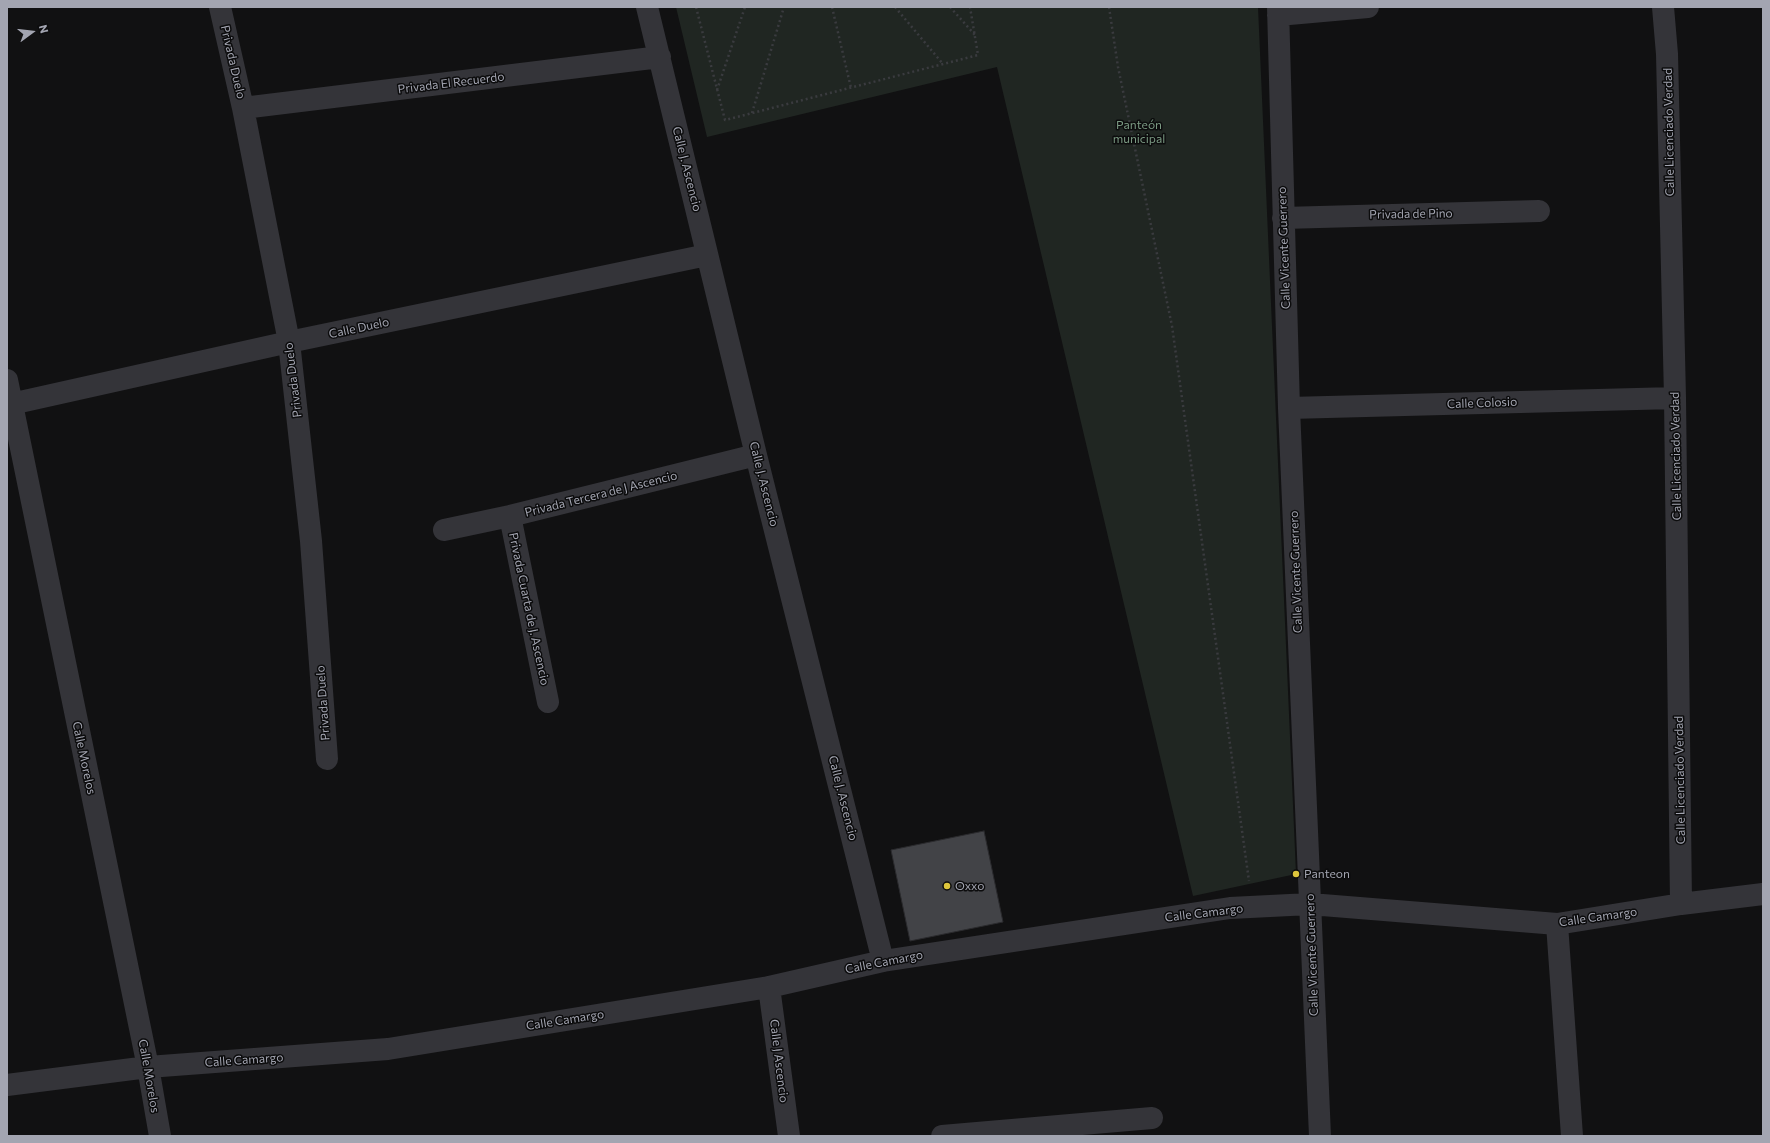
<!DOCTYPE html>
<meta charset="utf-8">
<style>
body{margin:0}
#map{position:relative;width:1770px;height:1143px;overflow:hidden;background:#111112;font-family:Commissioner,sans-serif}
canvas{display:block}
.frame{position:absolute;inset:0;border:8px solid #a3a5b1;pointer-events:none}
.north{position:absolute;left:12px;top:12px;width:40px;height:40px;-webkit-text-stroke:3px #0c0c0d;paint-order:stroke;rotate:75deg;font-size:11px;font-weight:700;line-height:16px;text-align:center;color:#a3a5b1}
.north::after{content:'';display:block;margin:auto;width:14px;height:18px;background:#a3a5b1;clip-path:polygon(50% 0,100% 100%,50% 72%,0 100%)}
</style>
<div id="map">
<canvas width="1770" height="1143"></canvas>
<div class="frame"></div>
<div class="north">N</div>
</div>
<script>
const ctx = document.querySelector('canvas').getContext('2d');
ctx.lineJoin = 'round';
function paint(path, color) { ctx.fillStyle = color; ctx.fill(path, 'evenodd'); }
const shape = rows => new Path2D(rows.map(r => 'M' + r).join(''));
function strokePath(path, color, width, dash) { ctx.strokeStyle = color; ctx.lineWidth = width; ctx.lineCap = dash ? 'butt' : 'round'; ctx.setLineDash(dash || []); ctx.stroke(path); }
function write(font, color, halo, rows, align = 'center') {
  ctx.font = font + ' Commissioner,sans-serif'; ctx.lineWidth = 3; ctx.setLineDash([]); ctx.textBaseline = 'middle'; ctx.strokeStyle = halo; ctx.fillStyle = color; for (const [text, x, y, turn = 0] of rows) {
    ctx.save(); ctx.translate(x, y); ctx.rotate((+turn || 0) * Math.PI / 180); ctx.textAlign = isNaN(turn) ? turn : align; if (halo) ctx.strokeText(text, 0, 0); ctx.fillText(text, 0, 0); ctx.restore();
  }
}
paint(shape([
 [676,7,1258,7,1296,874,1193,896,997,67,707,137]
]), '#202622');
const building = shape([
 [984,831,1003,922,910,941,891,850,984,831]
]);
paint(building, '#424347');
strokePath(building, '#2b2b2e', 1);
strokePath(shape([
 [696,7,725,120,978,55,970,7],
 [832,7,851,88],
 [895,7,943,64],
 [950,7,975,35],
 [1109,7,1118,67,1172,326,1249,881],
 [717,90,745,7],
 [752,113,784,7]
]), '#3a3b3f', 2.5, [2, 3]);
strokePath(shape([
 [220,7,243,108,289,342,311,541,327,759],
 [647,7,756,455,883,961],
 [1278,7,1289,408,1320,1136],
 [1663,7,1667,54,1675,398,1681,904],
 [1278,15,1368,7],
 [243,108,660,57],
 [1283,218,1539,211],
 [7,380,148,1067,160,1136],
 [11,404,289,342,707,255],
 [1289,408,1675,398],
 [510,516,548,702],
 [444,530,510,516,756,455],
 [1557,924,1572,1136],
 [769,987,789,1136],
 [7,1085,148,1067,388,1049,769,987,883,961,1230,908,1310,904,1557,924,1681,904,1763,894],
 [942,1136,1152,1118]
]), '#343439', 22);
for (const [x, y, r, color] of [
 [1296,874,4,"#dec63c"],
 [947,886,4,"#dec63c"]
]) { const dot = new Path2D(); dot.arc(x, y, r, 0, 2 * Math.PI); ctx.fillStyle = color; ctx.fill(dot); strokePath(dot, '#0c0c0d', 1.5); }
write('12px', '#a3a5b1', '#0c0c0d', [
 ["Privada Duelo",233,62,77],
 ["Privada El Recuerdo",451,83,-7],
 ["Calle Licenciado Verdad",1669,132,-91],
 ["Calle J. Ascencio",687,169,76],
 ["Privada de Pino",1411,214,-1],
 ["Calle Vicente Guerrero",1284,248,-92],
 ["Calle Duelo",359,328,-12],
 ["Privada Duelo",293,380,-97],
 ["Calle Colosio",1482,403,-2],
 ["Calle Licenciado Verdad",1676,456,-91],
 ["Calle J. Ascencio",764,484,76],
 ["Privada Tercera de J Ascencio",601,494,-14],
 ["Calle Vicente Guerrero",1296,572,-92],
 ["Privada Cuarta de J. Ascencio",529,609,78],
 ["Privada Duelo",323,703,-94],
 ["Calle Morelos",84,758,78],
 ["Calle Licenciado Verdad",1680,780,-91],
 ["Calle J. Ascencio",843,798,76],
 ["Calle Camargo",1204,913,-7],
 ["Calle Camargo",1598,917,-8],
 ["Calle Vicente Guerrero",1312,955,-92],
 ["Calle Camargo",884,962,-11],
 ["Calle Camargo",565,1020,-9],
 ["Calle Camargo",244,1060,-4],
 ["Calle J Ascencio",779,1061,83],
 ["Calle Morelos",149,1076,80]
]);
write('12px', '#7c9b84', '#0c0c0d', [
 ["Panteón",1139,125],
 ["municipal",1139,139]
]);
write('12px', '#a3a5b1', '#0c0c0d', [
 ["Panteon",1304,874],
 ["Oxxo",955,886]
], 'left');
</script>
